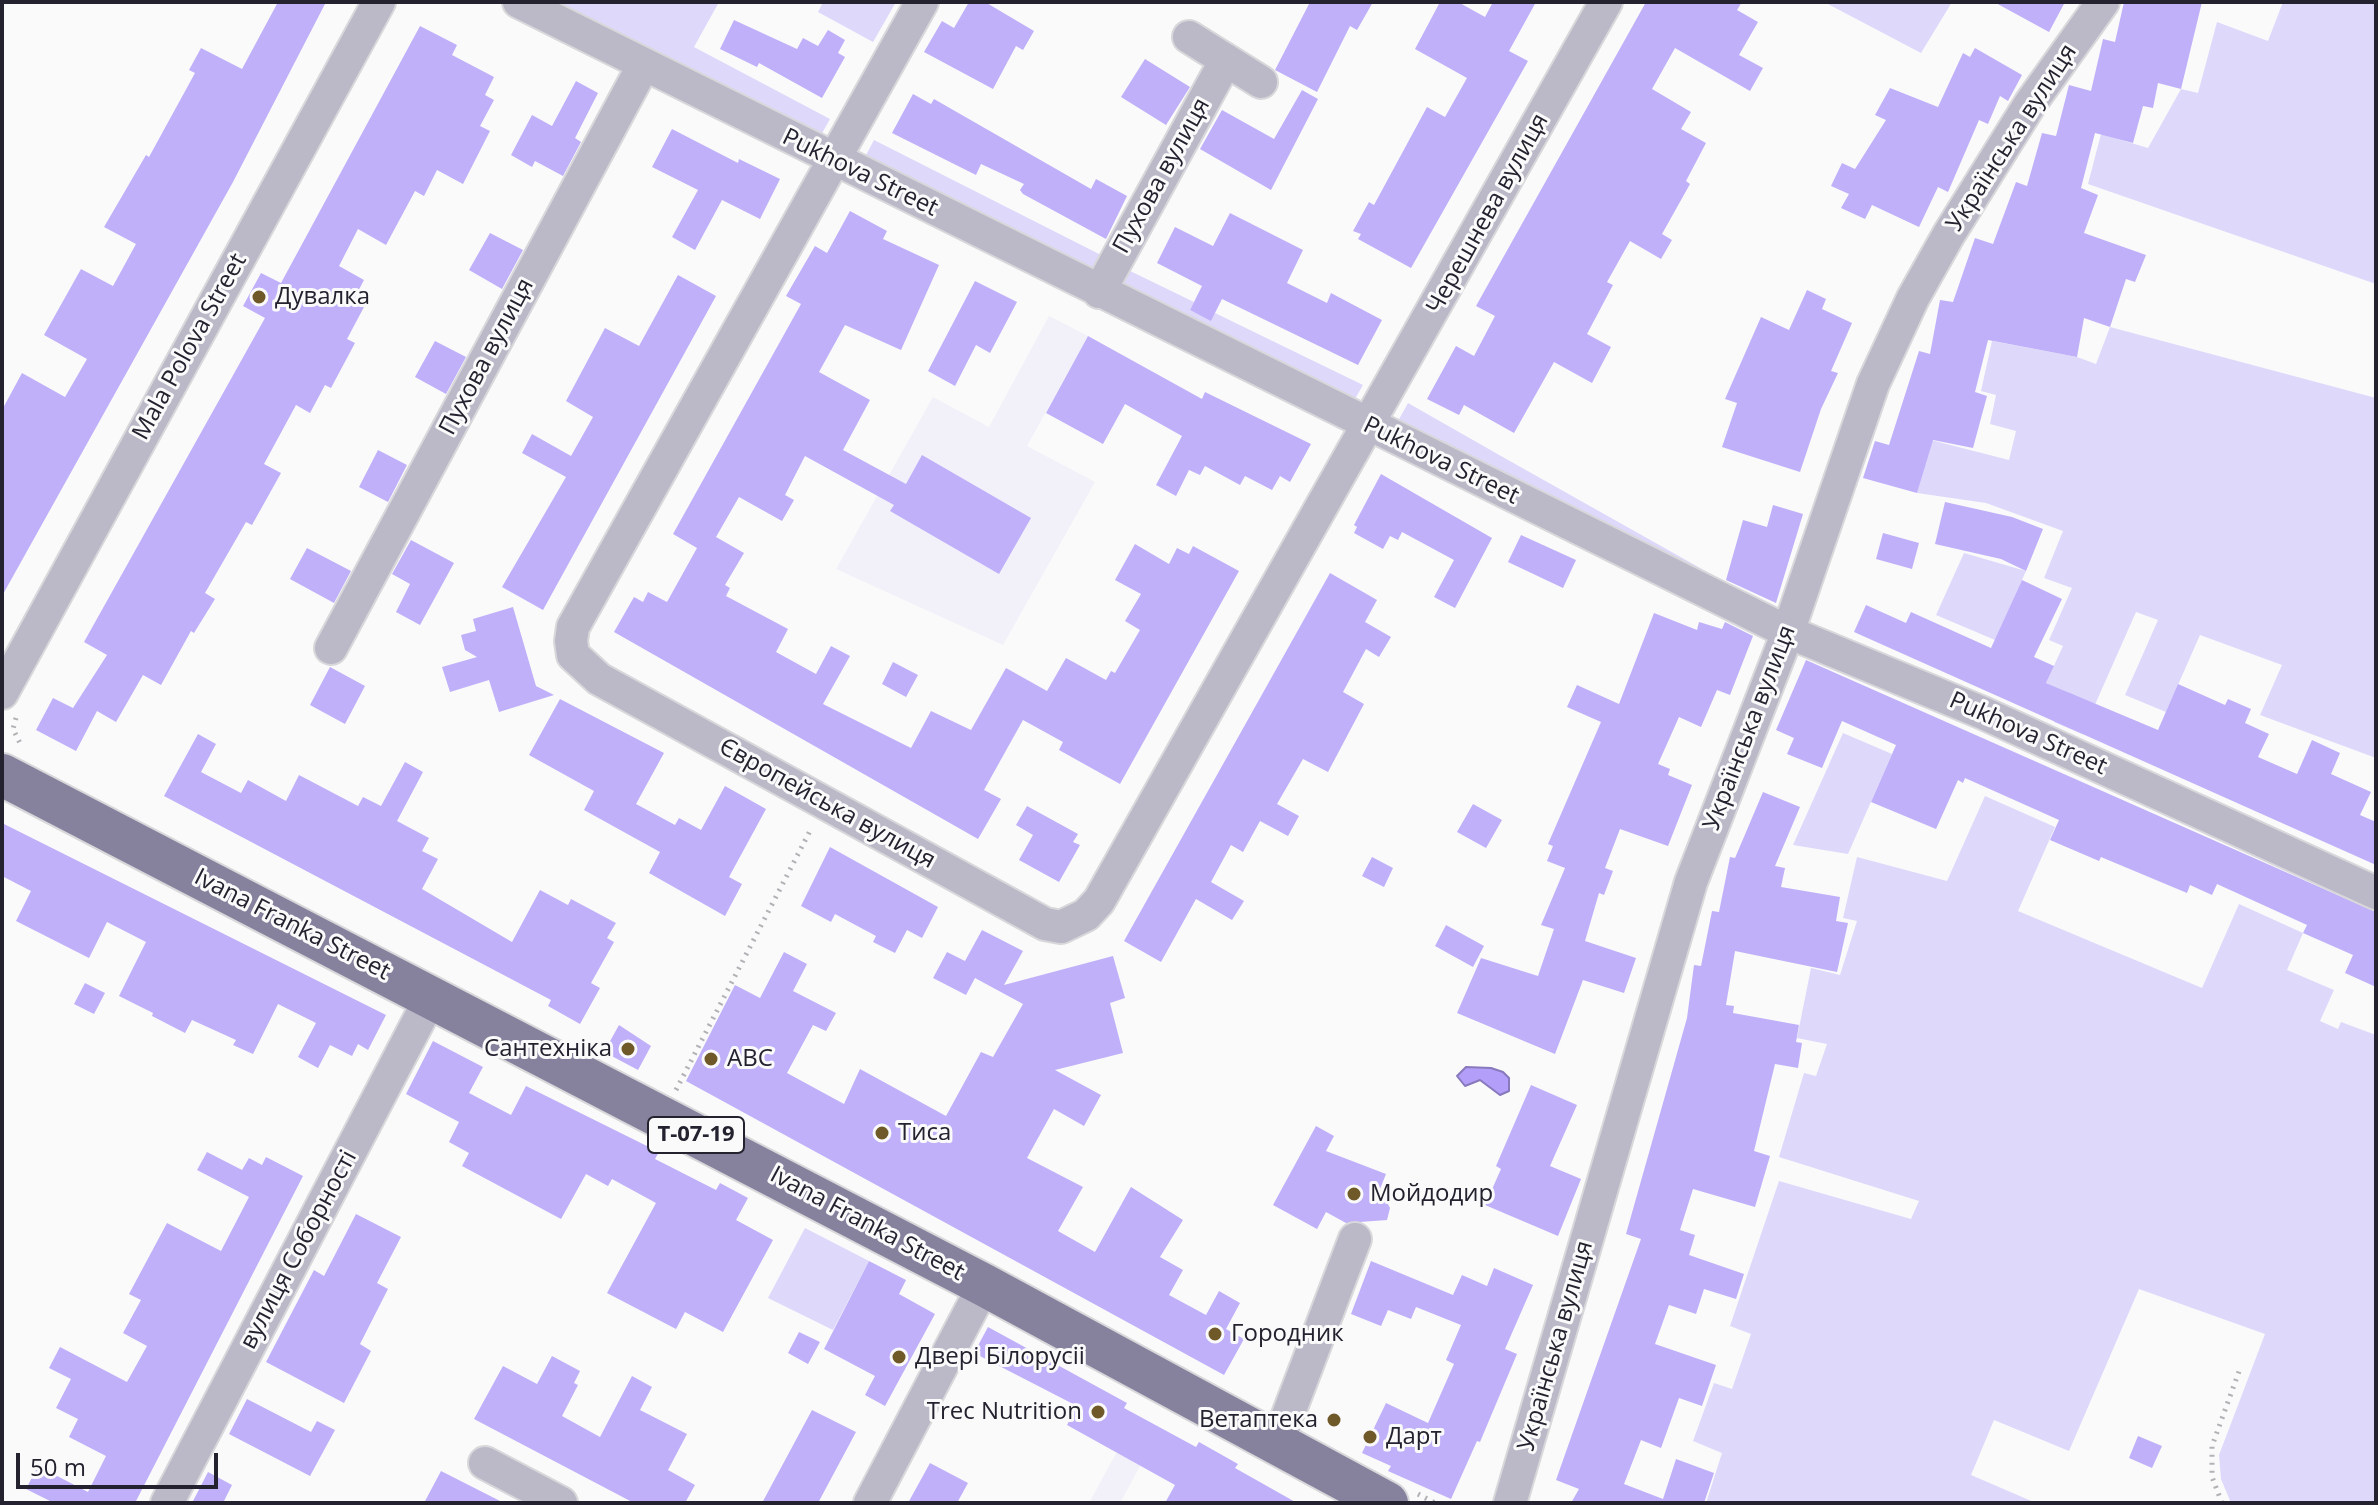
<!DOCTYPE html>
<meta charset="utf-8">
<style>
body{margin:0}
#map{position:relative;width:2378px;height:1505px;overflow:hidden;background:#fafafa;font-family:"Open Sans",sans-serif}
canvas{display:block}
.frame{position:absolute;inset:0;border:4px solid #252230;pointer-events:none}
.scale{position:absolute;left:16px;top:1453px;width:202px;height:36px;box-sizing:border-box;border:4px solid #252230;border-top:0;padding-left:10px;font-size:24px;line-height:28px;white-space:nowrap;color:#252230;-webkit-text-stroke:6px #fafafa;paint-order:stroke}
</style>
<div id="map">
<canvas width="2378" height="1505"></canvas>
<div class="frame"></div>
<div class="scale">50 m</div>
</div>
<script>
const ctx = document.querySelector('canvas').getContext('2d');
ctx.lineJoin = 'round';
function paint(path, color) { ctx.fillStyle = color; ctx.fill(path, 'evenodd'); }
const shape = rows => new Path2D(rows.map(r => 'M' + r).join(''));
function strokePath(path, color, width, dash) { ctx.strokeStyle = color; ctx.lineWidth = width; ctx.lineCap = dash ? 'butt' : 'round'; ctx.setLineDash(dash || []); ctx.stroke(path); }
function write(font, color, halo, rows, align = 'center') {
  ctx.font = font + ' "Open Sans",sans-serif'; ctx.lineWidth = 6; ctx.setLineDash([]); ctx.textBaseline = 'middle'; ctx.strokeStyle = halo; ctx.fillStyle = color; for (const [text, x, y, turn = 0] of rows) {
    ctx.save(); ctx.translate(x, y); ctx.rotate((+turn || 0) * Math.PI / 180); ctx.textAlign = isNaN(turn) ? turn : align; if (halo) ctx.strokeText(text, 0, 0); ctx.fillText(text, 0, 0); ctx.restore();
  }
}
paint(shape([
 [1049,316,1088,336,1027,446,1095,482,1003,645,836,569,933,397,989,427],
 [1137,1415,1161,1428,1120,1503,1089,1503]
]), '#f2f1fa');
paint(shape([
 [552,2,719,2,694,47,830,119,821,135],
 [823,2,896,2,873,42,818,12],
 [1824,2,1952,2,1921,53],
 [2283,2,2376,2,2376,284,2088,184,2101,134,2148,148,2181,89,2198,93,2217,22,2268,41],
 [874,140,1105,257,1098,272,865,157],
 [1126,269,1194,302,1190,310,1211,320,1215,313,1363,385,1355,399,1119,282],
 [2110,327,2376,398,2376,758,2260,715,2282,665,2200,635,2166,712,2125,695,2158,620,2136,612,2082,734,2054,722,2067,692,2046,683,2063,646,2049,640,2072,588,2044,578,2063,531,1986,503,1917,493,1931,440,2009,460,2016,431,1990,424,1996,395,1981,391,1992,341,2077,357,2096,364],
 [1408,403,1501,456,1725,582,1398,421],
 [1964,553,2026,571,1995,640,1936,615],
 [1843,733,1892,754,1848,854,1793,845],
 [1985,796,2055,827,2018,911,2202,988,2239,904,2303,933,2287,970,2334,990,2320,1021,2338,1029,2341,1022,2376,1035,2376,1503,2231,1503,2221,1479,2219,1455,2265,1334,2139,1289,2069,1451,1994,1420,1971,1475,2036,1503,1706,1503,1722,1453,1693,1441,1714,1383,1732,1389,1751,1334,1730,1326,1779,1181,1911,1219,1919,1201,1779,1157,1804,1073,1816,1076,1827,1044,1797,1038,1811,968,1840,975,1857,921,1843,918,1857,857,1947,881],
 [805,1228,869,1261,833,1330,768,1298]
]), '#ded8fb');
const water = shape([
 [1466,1067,1491,1068,1503,1072,1509,1078,1509,1091,1500,1095,1480,1080,1465,1086,1457,1076,1466,1067]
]);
paint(water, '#b39ef9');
strokePath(water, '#8879bd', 2);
paint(shape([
 [278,2,326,2,233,182,2,596,2,410,22,373,65,397,87,359,44,335,81,269,113,286,136,244,104,227,146,155,149,157,195,73,189,70,201,48,242,69],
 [969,2,985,2,1034,31,1023,50,1016,46,993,89,924,52,942,21,954,28],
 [1310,2,1373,2,1357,30,1350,26,1317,92,1275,70],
 [1440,2,1458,2,1485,17,1493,2,1536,2,1509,51,1528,61,1411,268,1358,239,1361,234,1353,231,1369,202,1374,205,1427,107,1445,117,1467,78,1415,49],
 [1646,2,1742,2,1737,10,1758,22,1739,55,1763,68,1750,91,1675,48,1652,89,1691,112,1681,129,1706,143,1686,181,1690,184,1662,234,1672,240,1661,259,1630,241,1607,282,1613,285,1587,334,1611,347,1592,383,1554,362,1514,433,1464,405,1459,415,1427,399,1456,346,1474,356,1495,316,1476,306],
 [1994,2,2065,2,2049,32],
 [2124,2,2202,2,2181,89,2158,83,2153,108,2143,106,2133,143,2095,133,2081,188,2098,195,2084,233,2146,255,2135,282,2126,279,2110,327,2084,318,2077,357,1988,340,1975,392,1987,396,1973,448,1933,440,1917,493,1863,478,1875,441,1889,445,1919,351,1930,354,1940,300,1953,302,1975,238,1993,244,2016,182,2027,186,2042,133,2056,136,2069,85,2091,91,2103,39,2115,42],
 [734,20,797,49,803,38,818,46,828,30,845,40,838,53,845,57,822,98,759,63,757,67,720,49],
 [420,26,457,45,452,55,494,77,485,95,494,100,480,126,490,131,463,184,437,170,424,196,415,191,386,245,358,229,339,266,364,280,353,301,364,307,347,339,355,343,331,388,325,385,310,413,296,405,264,464,281,473,252,525,246,522,205,593,215,599,194,633,191,631,161,685,143,675,116,722,97,711,76,751,36,730,53,698,73,708,107,655,84,642,265,318,243,306,261,273,281,283],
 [1975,48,2022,75,2008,101,2000,96,1988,124,1979,120,1948,192,1938,187,1919,227,1872,205,1865,219,1841,208,1849,194,1831,186,1842,163,1855,169,1886,120,1875,115,1890,88,1938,107,1963,53,1970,57],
 [1145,59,1190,87,1166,125,1121,97],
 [576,81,598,93,575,138,581,142,563,176,535,161,532,167,511,155,532,115,552,126],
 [1302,90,1318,99,1271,190,1200,149,1222,110,1274,139],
 [913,94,931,104,934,99,1091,189,1096,179,1127,196,1106,239,1023,194,1020,190,1024,184,981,164,976,175,892,133],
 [672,129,738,163,739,159,780,179,760,219,722,200,695,250,672,237,698,190,652,167],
 [850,211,887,231,883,239,939,265,901,350,845,325,819,372,870,400,843,450,906,484,922,455,1031,518,999,574,890,511,894,505,805,456,785,495,794,500,782,521,739,497,716,537,744,553,725,585,730,588,726,596,788,629,776,652,816,674,831,646,850,656,823,704,911,748,931,711,971,730,1006,668,1047,691,1066,658,1106,680,1111,671,1115,673,1140,630,1125,621,1141,594,1115,580,1135,544,1169,564,1177,548,1189,554,1193,546,1239,571,1120,784,1059,750,1063,742,1023,720,984,790,1001,799,978,839,614,632,634,597,643,602,648,592,667,602,697,548,673,534,801,304,786,296,815,246,827,253],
 [1230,213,1303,250,1287,283,1327,303,1331,293,1382,320,1358,365,1222,299,1211,321,1190,310,1202,286,1157,263,1175,227,1213,246],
 [490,233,523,250,502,289,469,270],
 [678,275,716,296,543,610,502,587,566,477,522,453,532,434,571,456,593,417,566,401,605,328,639,346],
 [975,281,1017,302,990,353,976,345,955,386,928,371],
 [1807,290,1826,299,1822,309,1852,323,1831,371,1838,373,1821,409,1800,472,1722,447,1737,403,1725,399,1761,317,1789,330],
 [1088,336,1202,399,1205,392,1311,444,1290,482,1280,476,1272,490,1245,476,1240,485,1205,466,1200,475,1189,470,1176,496,1156,485,1182,436,1125,404,1103,444,1046,413],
 [435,341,466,357,446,394,415,377],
 [378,450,407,465,388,502,359,487],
 [1381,474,1492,538,1455,608,1434,597,1454,560,1402,532,1398,540,1390,536,1383,549,1354,533,1357,527,1354,525],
 [1945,502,2012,517,2043,529,2026,571,2001,559,1935,544],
 [1773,505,1803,514,1776,603,1726,580,1743,520,1767,527],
 [1883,533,1919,543,1912,569,1876,559],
 [1521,535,1576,560,1563,588,1508,562],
 [411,540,454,563,420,625,396,612,410,584,392,574],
 [307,548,351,571,334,603,290,579],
 [1330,573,1377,600,1365,622,1391,637,1379,657,1366,649,1343,692,1364,704,1328,772,1303,759,1277,804,1299,816,1288,836,1260,821,1243,852,1231,845,1211,882,1244,901,1232,920,1196,899,1161,962,1124,941],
 [2022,580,2062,599,2034,657,2054,666,2046,683,2158,730,2178,684,2225,705,2228,699,2251,709,2245,723,2269,734,2258,757,2297,774,2312,740,2340,753,2331,774,2371,792,2360,815,2376,822,2376,865,1854,632,1866,605,1906,623,1911,612,1991,648],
 [513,607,536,686,554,695,499,712,489,680,450,692,442,667,477,657,465,650,461,635,476,631,473,619],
 [1654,613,1697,630,1699,622,1722,629,1725,622,1753,636,1730,695,1717,690,1701,727,1679,717,1658,764,1670,769,1668,775,1692,785,1668,846,1620,829,1605,868,1613,871,1604,895,1599,893,1585,941,1636,958,1624,993,1583,980,1555,1054,1457,1013,1481,958,1538,976,1554,929,1541,925,1565,868,1547,861,1553,846,1548,844,1601,722,1567,707,1577,685,1619,704],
 [1806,660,2376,912,2376,987,2345,973,2353,955,2303,933,2307,925,2217,884,2212,895,2190,885,2187,893,2101,857,2099,861,2050,840,2059,820,1965,778,1963,783,1958,780,1936,829,1871,802,1896,745,1842,721,1822,768,1787,754,1794,738,1776,730],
 [893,662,918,675,906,697,882,684],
 [330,667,365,686,345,724,310,705],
 [560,699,664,753,636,804,675,825,679,818,701,830,725,786,766,809,729,877,742,884,725,916,649,873,660,852,584,810,594,791,529,755],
 [198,734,216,744,201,772,241,793,248,780,286,801,299,775,358,806,363,797,381,806,405,762,423,772,397,821,429,838,422,851,438,859,422,889,512,942,540,890,568,905,571,899,616,923,607,938,614,942,591,983,600,988,580,1024,548,1006,551,1000,164,796],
 [1763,792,1800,807,1775,866,1785,868,1781,887,1840,897,1836,921,1848,923,1837,972,1735,951,1726,1005,1734,1006,1733,1013,1799,1025,1796,1042,1802,1043,1798,1068,1775,1064,1754,1151,1770,1156,1755,1207,1693,1189,1680,1230,1695,1235,1689,1255,1744,1274,1736,1299,1704,1289,1696,1314,1669,1305,1655,1344,1716,1365,1702,1406,1679,1398,1661,1448,1641,1440,1624,1484,1663,1499,1676,1459,1714,1473,1704,1503,1571,1503,1579,1489,1556,1480,1641,1239,1626,1234,1687,1018,1694,965,1701,966,1712,911,1719,912,1730,857,1735,858],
 [1473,804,1502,820,1486,848,1457,832],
 [1027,806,1078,834,1073,842,1080,845,1059,882,1019,860,1033,835,1016,825],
 [2,823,386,1015,368,1050,358,1044,352,1056,330,1045,318,1068,298,1057,316,1023,278,1004,253,1054,233,1045,236,1040,192,1020,185,1033,152,1016,153,1013,119,996,146,942,107,922,89,958,16,921,31,891,2,876],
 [830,847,938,907,922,938,907,930,895,953,873,942,876,936,835,914,831,922,801,906],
 [1372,857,1393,868,1384,887,1362,876],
 [1446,925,1484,946,1473,967,1435,946],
 [982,930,1023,951,1004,985,1113,956,1125,998,1110,1003,1123,1053,1055,1070,1101,1095,1084,1126,1054,1109,1027,1158,1083,1187,1058,1231,1095,1252,1131,1187,1183,1220,1160,1257,1183,1270,1169,1295,1206,1315,1219,1291,1240,1303,1226,1329,1244,1339,1224,1375,686,1081,735,985,760,998,784,952,807,964,793,991,836,1013,826,1031,813,1025,787,1073,844,1104,860,1069,946,1116,981,1052,993,1057,1023,1004,975,978,966,995,933,978,947,952,965,961],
 [85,983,105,993,94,1014,74,1004],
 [619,1025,651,1046,638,1070,604,1052],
 [433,1041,483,1067,469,1093,511,1115,526,1086,659,1152,655,1159,716,1190,720,1183,748,1198,736,1220,773,1240,723,1332,685,1312,676,1329,607,1293,656,1203,612,1179,608,1186,586,1174,561,1219,462,1166,469,1153,449,1142,459,1122,406,1094],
 [1531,1085,1577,1105,1550,1166,1581,1179,1558,1236,1485,1205,1501,1169,1496,1166],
 [1316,1126,1334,1136,1326,1151,1386,1174,1380,1189,1390,1208,1387,1220,1346,1223,1326,1212,1317,1229,1273,1205],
 [207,1152,242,1170,249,1158,262,1165,266,1157,303,1176,135,1503,54,1503,26,1489,38,1466,88,1492,106,1456,69,1437,78,1419,56,1408,71,1379,49,1368,60,1347,127,1382,147,1346,123,1333,141,1300,129,1294,167,1223,221,1251,249,1197,197,1170],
 [356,1214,401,1237,377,1283,388,1289,360,1344,371,1351,344,1403,266,1362,314,1270,324,1276],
 [869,1261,906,1280,899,1294,935,1314,885,1406,865,1395,875,1376,824,1349],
 [1371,1261,1453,1295,1462,1275,1487,1286,1494,1268,1533,1285,1505,1349,1517,1354,1480,1442,1477,1441,1451,1499,1388,1471,1391,1466,1362,1453,1386,1403,1428,1423,1454,1364,1446,1360,1461,1325,1416,1307,1411,1319,1388,1310,1381,1326,1351,1314],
 [988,1327,1127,1403,1124,1408,1196,1447,1199,1442,1238,1464,1235,1468,1297,1503,1165,1503,1175,1485,1067,1425,1077,1406,974,1353],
 [799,1332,820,1342,808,1364,788,1353],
 [552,1356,580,1371,574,1383,578,1385,562,1416,600,1437,632,1376,652,1387,640,1410,687,1434,668,1470,695,1485,685,1503,634,1503,474,1419,503,1366,537,1384],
 [247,1399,311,1432,317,1421,335,1430,310,1476,229,1434],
 [812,1410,856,1432,818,1503,762,1503],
 [2138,1436,2162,1446,2152,1468,2129,1458],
 [930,1463,968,1483,957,1503,908,1503],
 [441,1471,504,1503,424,1503],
 [208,1472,232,1485,223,1503,192,1503]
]), '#c0b0fa');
const minor = shape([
 [519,2,1788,632,1983,713,2376,893],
 [922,2,573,627,571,641,573,655,599,679,1045,924,1061,927,1086,915,1099,901,1606,2],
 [1189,37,1261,82],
 [1099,292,1226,60],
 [331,648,643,66],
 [2,693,379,2],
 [1277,1444,1355,1239],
 [485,1463,561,1503],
 [167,1503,431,997],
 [870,1503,984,1285],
 [1510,1503,1691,882,1788,632,1873,384,1913,298,1949,234,2030,104,2103,2]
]);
const major = shape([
 [2,775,984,1285,1387,1503]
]);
strokePath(minor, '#d8d7da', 36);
strokePath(major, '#d8d7da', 46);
strokePath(shape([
 [16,718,13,729,21,745],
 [676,1090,811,829],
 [1418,1494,1435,1503],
 [2222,1503,2212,1477,2212,1446,2241,1366]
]), '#b2b1b6', 5, [2, 6]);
strokePath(minor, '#bbb8c8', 32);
strokePath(major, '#86819d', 42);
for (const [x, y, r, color] of [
 [259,297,8,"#705929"],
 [628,1049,8,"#705929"],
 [711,1059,8,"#705929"],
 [882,1133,8,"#705929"],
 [1354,1194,8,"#705929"],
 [1215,1334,8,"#705929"],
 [899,1357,8,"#705929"],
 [1098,1412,8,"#705929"],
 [1334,1420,8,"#705929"],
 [1370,1437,8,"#705929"]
]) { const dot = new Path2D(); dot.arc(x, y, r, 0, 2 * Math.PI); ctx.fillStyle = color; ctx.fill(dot); strokePath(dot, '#fafafa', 3); }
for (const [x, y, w] of [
 [696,1135,96]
]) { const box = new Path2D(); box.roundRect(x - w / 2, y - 18, w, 36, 6); ctx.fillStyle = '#fafafa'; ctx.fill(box); strokePath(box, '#252230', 2); }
write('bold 22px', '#252230', null, [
 ["Т-07-19",696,1135]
]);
write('24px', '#252230', '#fafafa', [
 ["Українська вулиця",2012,138,-57],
 ["Pukhova Street",860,173,26],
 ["Пухова вулиця",1162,176,-61],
 ["Черешнева вулиця",1488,214,-61],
 ["Mala Polova Street",190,347,-61],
 ["Пухова вулиця",487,357,-62],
 ["Pukhova Street",1441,461,26],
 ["Українська вулиця",1750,728,-69],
 ["Pukhova Street",2028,734,24],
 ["Європейська вулиця",827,804,29],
 ["Ivana Franka Street",292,925,27],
 ["Ivana Franka Street",867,1224,28],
 ["вулиця Соборності",299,1250,-62],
 ["Українська вулиця",1556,1346,-74]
]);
write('24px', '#252230', '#fafafa', [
 ["Дувалка",275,297],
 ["Сантехніка",612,1049,"right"],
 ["ABC",727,1059],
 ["Тиса",898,1133],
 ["Мойдодир",1370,1194],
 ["Городник",1231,1334],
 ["Двері Білорусіі",915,1357],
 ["Trec Nutrition",1082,1412,"right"],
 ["Ветаптека",1318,1420,"right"],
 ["Дарт",1386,1437]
], 'left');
</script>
